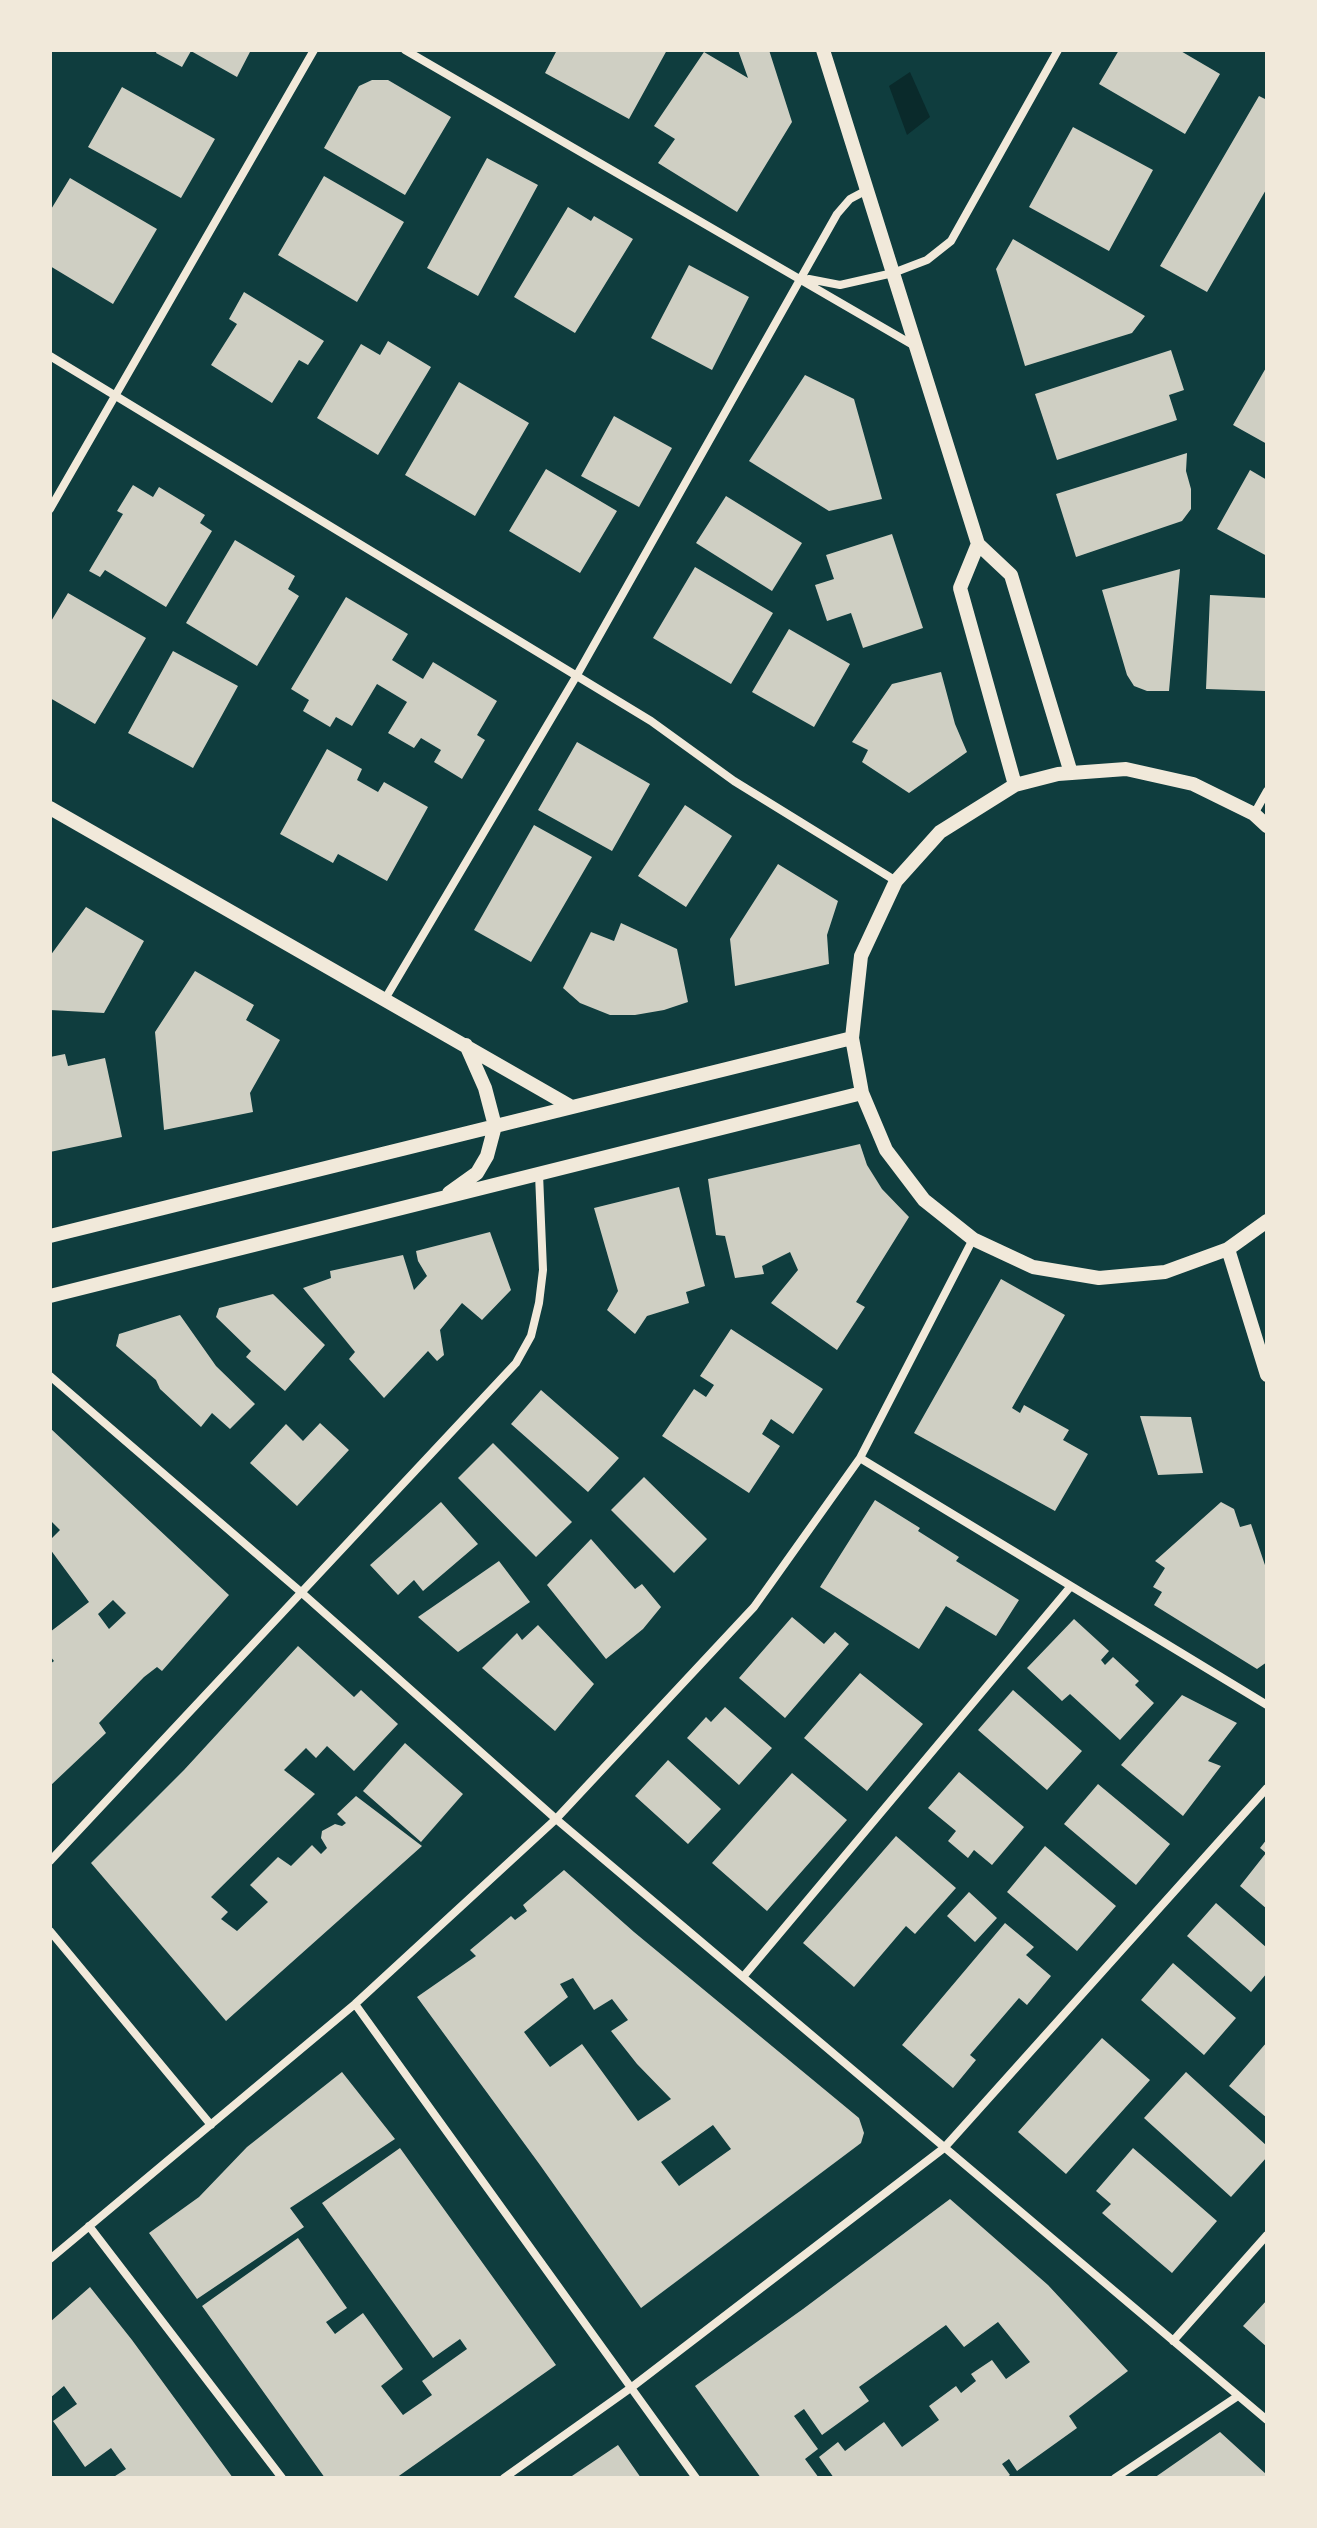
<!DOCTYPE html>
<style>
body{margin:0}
#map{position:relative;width:1317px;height:2528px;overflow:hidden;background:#0f3d3e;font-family:"DejaVu Sans",sans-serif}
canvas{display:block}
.frame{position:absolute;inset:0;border:52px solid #f1e9da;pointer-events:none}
</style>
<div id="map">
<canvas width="1317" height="2528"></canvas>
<div class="frame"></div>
</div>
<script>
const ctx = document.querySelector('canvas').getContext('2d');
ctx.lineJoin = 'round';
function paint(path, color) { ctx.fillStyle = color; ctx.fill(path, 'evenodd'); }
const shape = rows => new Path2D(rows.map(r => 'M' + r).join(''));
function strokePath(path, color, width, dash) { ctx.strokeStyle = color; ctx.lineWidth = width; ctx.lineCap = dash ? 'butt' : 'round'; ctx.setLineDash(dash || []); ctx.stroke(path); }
paint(shape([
 [910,72,930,117,907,135,889,86]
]), '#0a2a2b');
paint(shape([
 [157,50,251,50,237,77,191,51,182,67,156,53],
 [557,50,667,50,629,119,545,73],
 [738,50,769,50,792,122,737,212,658,163,675,139,654,126,704,52,748,78],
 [1119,50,1179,50,1220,74,1185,134,1099,84],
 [372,80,388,80,451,117,405,195,324,148,359,86],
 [122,87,215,139,181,198,88,147],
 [1259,96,1267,100,1267,188,1207,292,1160,266],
 [1073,127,1153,170,1109,251,1029,207],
 [487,158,538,185,478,296,427,268],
 [324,176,404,222,357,302,278,255],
 [70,178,157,229,113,304,50,266,50,211],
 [568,207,591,221,594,216,633,239,575,333,514,297],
 [1013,239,1145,316,1132,333,1025,366,996,269],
 [689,265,749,297,712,370,651,338],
 [244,292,324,341,308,365,299,360,272,403,211,365,237,324,229,319],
 [388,341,431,367,378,455,317,418,361,344,380,355],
 [1171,350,1184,390,1169,395,1177,420,1057,460,1035,394],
 [1267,366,1267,444,1233,425],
 [805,375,854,399,882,499,829,511,749,461],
 [459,382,529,423,475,516,405,475],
 [614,416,672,448,639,507,581,476],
 [1187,453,1186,471,1191,489,1191,509,1182,521,1076,557,1056,494],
 [546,469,617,511,580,573,509,531],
 [1250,470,1267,480,1267,556,1217,529],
 [133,485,153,497,159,487,205,515,200,523,212,531,166,607,105,570,100,577,89,571,123,514,117,511],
 [726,496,802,543,772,591,696,543],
 [892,534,923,628,863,648,851,613,827,621,815,585,834,579,826,555],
 [235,540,295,576,288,589,299,596,257,666,186,623],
 [695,567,773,613,731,684,653,638],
 [1180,569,1169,691,1147,691,1134,686,1127,675,1102,590],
 [68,593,146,638,95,724,50,698,50,623],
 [1210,595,1267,598,1265,691,1206,689],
 [346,597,408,634,392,660,423,679,433,662,497,701,477,735,485,740,462,779,434,762,441,750,421,738,414,748,388,733,407,702,377,684,352,726,336,717,330,727,303,711,309,700,291,689],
 [789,629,850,664,814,727,752,692],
 [173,651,238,686,193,768,128,733],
 [941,672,955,724,967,752,909,793,862,762,868,750,852,742,892,684],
 [577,742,650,784,612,851,538,810],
 [327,749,362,769,357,780,378,792,384,782,428,807,387,881,338,854,333,863,280,834],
 [685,805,732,836,686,907,638,876],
 [534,825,592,857,531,962,474,930],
 [778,864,838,901,827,935,829,964,735,986,730,939],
 [86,907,144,941,104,1013,50,1010,50,956],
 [621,923,677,949,688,1002,664,1010,635,1015,610,1015,580,1003,563,988,591,932,614,941],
 [195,971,254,1005,246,1020,280,1040,250,1093,253,1112,164,1130,155,1032],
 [65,1054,68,1066,105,1058,122,1137,50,1152,50,1057],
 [860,1144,867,1165,882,1189,909,1217,856,1302,865,1307,837,1350,771,1303,798,1270,790,1252,762,1266,764,1274,735,1278,725,1236,716,1235,708,1179],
 [679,1187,705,1286,686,1292,689,1303,647,1316,635,1334,607,1310,618,1291,594,1208],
 [490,1232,511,1290,482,1320,462,1303,440,1330,444,1355,437,1361,428,1351,384,1398,349,1359,355,1352,303,1288,331,1278,330,1271,403,1255,414,1290,427,1276,418,1261,416,1251],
 [1001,1279,1065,1315,1012,1408,1020,1413,1024,1405,1069,1430,1063,1440,1088,1454,1055,1511,914,1433],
 [273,1294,325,1345,285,1391,246,1357,251,1351,216,1317,219,1308],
 [180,1315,216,1366,255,1404,230,1429,212,1413,201,1427,160,1389,156,1380,116,1346,119,1334],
 [731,1329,823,1389,793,1434,771,1419,762,1434,780,1446,749,1493,662,1436,694,1389,706,1397,714,1385,700,1376],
 [541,1390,619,1458,588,1492,511,1424],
 [1140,1416,1191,1417,1203,1473,1158,1475],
 [320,1423,349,1450,297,1506,250,1463,286,1424,303,1441],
 [50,1428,229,1595,162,1671,157,1667,144,1677,99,1723,106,1733,50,1786,50,1664,54,1661,50,1656,50,1632,89,1602,50,1549,50,1540,60,1530,50,1520],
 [113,1600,126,1613,109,1629,98,1614],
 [493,1443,572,1522,536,1557,458,1478],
 [644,1477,707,1539,674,1573,611,1510],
 [875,1500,920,1528,918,1531,959,1557,956,1561,1019,1600,996,1636,946,1606,919,1649,820,1587],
 [441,1502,478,1544,423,1591,414,1580,398,1595,370,1565],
 [1221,1502,1234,1509,1240,1527,1251,1524,1267,1571,1267,1662,1257,1669,1154,1605,1162,1592,1153,1587,1165,1568,1155,1561],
 [591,1539,635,1589,642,1584,661,1607,643,1629,606,1659,547,1585],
 [499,1561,530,1602,458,1652,418,1617],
 [792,1617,824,1644,835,1632,849,1644,785,1718,739,1678],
 [1074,1619,1109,1651,1101,1660,1105,1665,1113,1657,1139,1681,1135,1685,1154,1703,1120,1740,1070,1694,1062,1701,1027,1668],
 [538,1625,594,1684,555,1731,482,1668,517,1633,522,1640],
 [298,1646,354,1697,361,1690,398,1724,354,1771,327,1746,316,1758,306,1748,284,1770,315,1794,211,1897,228,1912,221,1919,237,1931,268,1902,250,1885,278,1857,291,1866,312,1845,321,1854,327,1848,321,1838,322,1831,335,1824,342,1826,346,1823,337,1814,356,1796,422,1846,226,2021,91,1863,184,1770],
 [860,1673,923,1724,867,1791,804,1738],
 [1013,1690,1082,1751,1047,1790,978,1730],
 [1182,1695,1237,1723,1208,1761,1221,1766,1183,1816,1121,1765],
 [725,1707,772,1748,739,1785,687,1738,706,1717,711,1722],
 [405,1743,463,1794,421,1842,363,1791],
 [668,1760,721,1809,688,1844,635,1796],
 [959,1772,1024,1827,992,1865,974,1850,968,1858,948,1841,956,1831,928,1808],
 [792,1773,847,1820,767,1911,712,1863],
 [1098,1784,1170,1844,1136,1885,1064,1824],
 [896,1836,956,1888,915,1934,906,1926,854,1987,803,1943],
 [1267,1839,1267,1909,1240,1886,1266,1853,1260,1848],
 [1045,1846,1116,1906,1077,1951,1007,1892],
 [564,1870,634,1932,859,2118,864,2133,861,2143,641,2308,540,2165,417,1997,476,1956,470,1950,511,1916,515,1920,527,1911,523,1905],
 [573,1978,594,2010,612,1999,628,2020,611,2031,637,2064,671,2099,638,2121,582,2044,550,2067,524,2032,568,1997,560,1984],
 [713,2125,731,2149,679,2186,661,2162],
 [969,1892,997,1918,975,1942,947,1916],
 [1216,1903,1267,1948,1267,1973,1251,1992,1187,1936],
 [1005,1923,1034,1947,1026,1955,1051,1976,1027,2005,1019,1998,970,2055,976,2060,953,2088,902,2045],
 [1173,1963,1236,2018,1204,2055,1141,2000],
 [1102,2038,1150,2080,1066,2174,1018,2132],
 [1267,2042,1267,2118,1229,2086],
 [342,2072,395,2139,290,2208,304,2227,197,2299,149,2233,199,2197,247,2147],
 [1186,2072,1267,2146,1267,2157,1231,2197,1144,2118],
 [400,2148,556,2365,396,2478,325,2478,202,2306,298,2238,347,2308,326,2322,335,2334,363,2313,403,2369,381,2386,403,2415,432,2395,422,2381,467,2349,460,2339,433,2358,322,2203],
 [1133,2148,1217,2221,1172,2273,1102,2213,1111,2204,1096,2191],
 [950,2199,1048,2285,1128,2371,1069,2416,1077,2428,1017,2471,1009,2459,1002,2464,1010,2475,1006,2478,834,2478,819,2457,838,2442,845,2451,884,2422,902,2447,939,2420,929,2406,956,2386,961,2393,976,2381,971,2374,992,2360,1006,2379,1030,2362,998,2322,964,2347,946,2325,859,2387,869,2401,822,2435,804,2409,794,2416,818,2449,805,2459,819,2478,761,2478,695,2386,803,2309],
 [90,2287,132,2340,233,2478,112,2478,126,2469,111,2448,85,2467,53,2421,77,2404,64,2386,50,2398,50,2322],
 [1267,2300,1267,2347,1243,2326],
 [1220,2432,1267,2475,1267,2478,1154,2478],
 [618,2445,641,2478,569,2478]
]), '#cfcfc3');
strokePath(shape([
 [405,50,913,345],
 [809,279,840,285,893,273,927,260,951,241,1058,50],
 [50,356,651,721,734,781,896,881],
 [50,509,314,50],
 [1254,814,1267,791],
 [385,999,577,675,837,214,850,199,867,190],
 [50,1376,302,1593,556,1819,1267,2420],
 [860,1458,1267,1705],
 [50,1861,516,1363,531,1336,539,1303,543,1270,539,1174],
 [50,1931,211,2125],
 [743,1977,1071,1586],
 [355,2004,696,2478],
 [89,2226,282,2478],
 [50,2259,355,2004,556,1819,754,1607,860,1458,973,1239],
 [1173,2341,1267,2235],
 [504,2478,632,2387,944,2148,1267,1788],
 [1115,2478,1238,2396]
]), '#f1e9da', 8);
strokePath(shape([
 [823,50,978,544,1011,575,1071,773],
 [978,544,960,588,1015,785],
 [50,808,570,1106],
 [1267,826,1254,814,1193,784,1126,769,1058,774,1015,785,940,832,896,881,861,956,852,1038,862,1093,886,1150,924,1200,973,1239,1033,1267,1099,1278,1165,1272,1228,1249,1267,1221],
 [449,1193,477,1173,487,1156,495,1126,485,1088,466,1045],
 [50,1236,852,1038],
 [1228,1249,1267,1375],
 [50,1296,862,1093]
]), '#f1e9da', 14);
</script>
